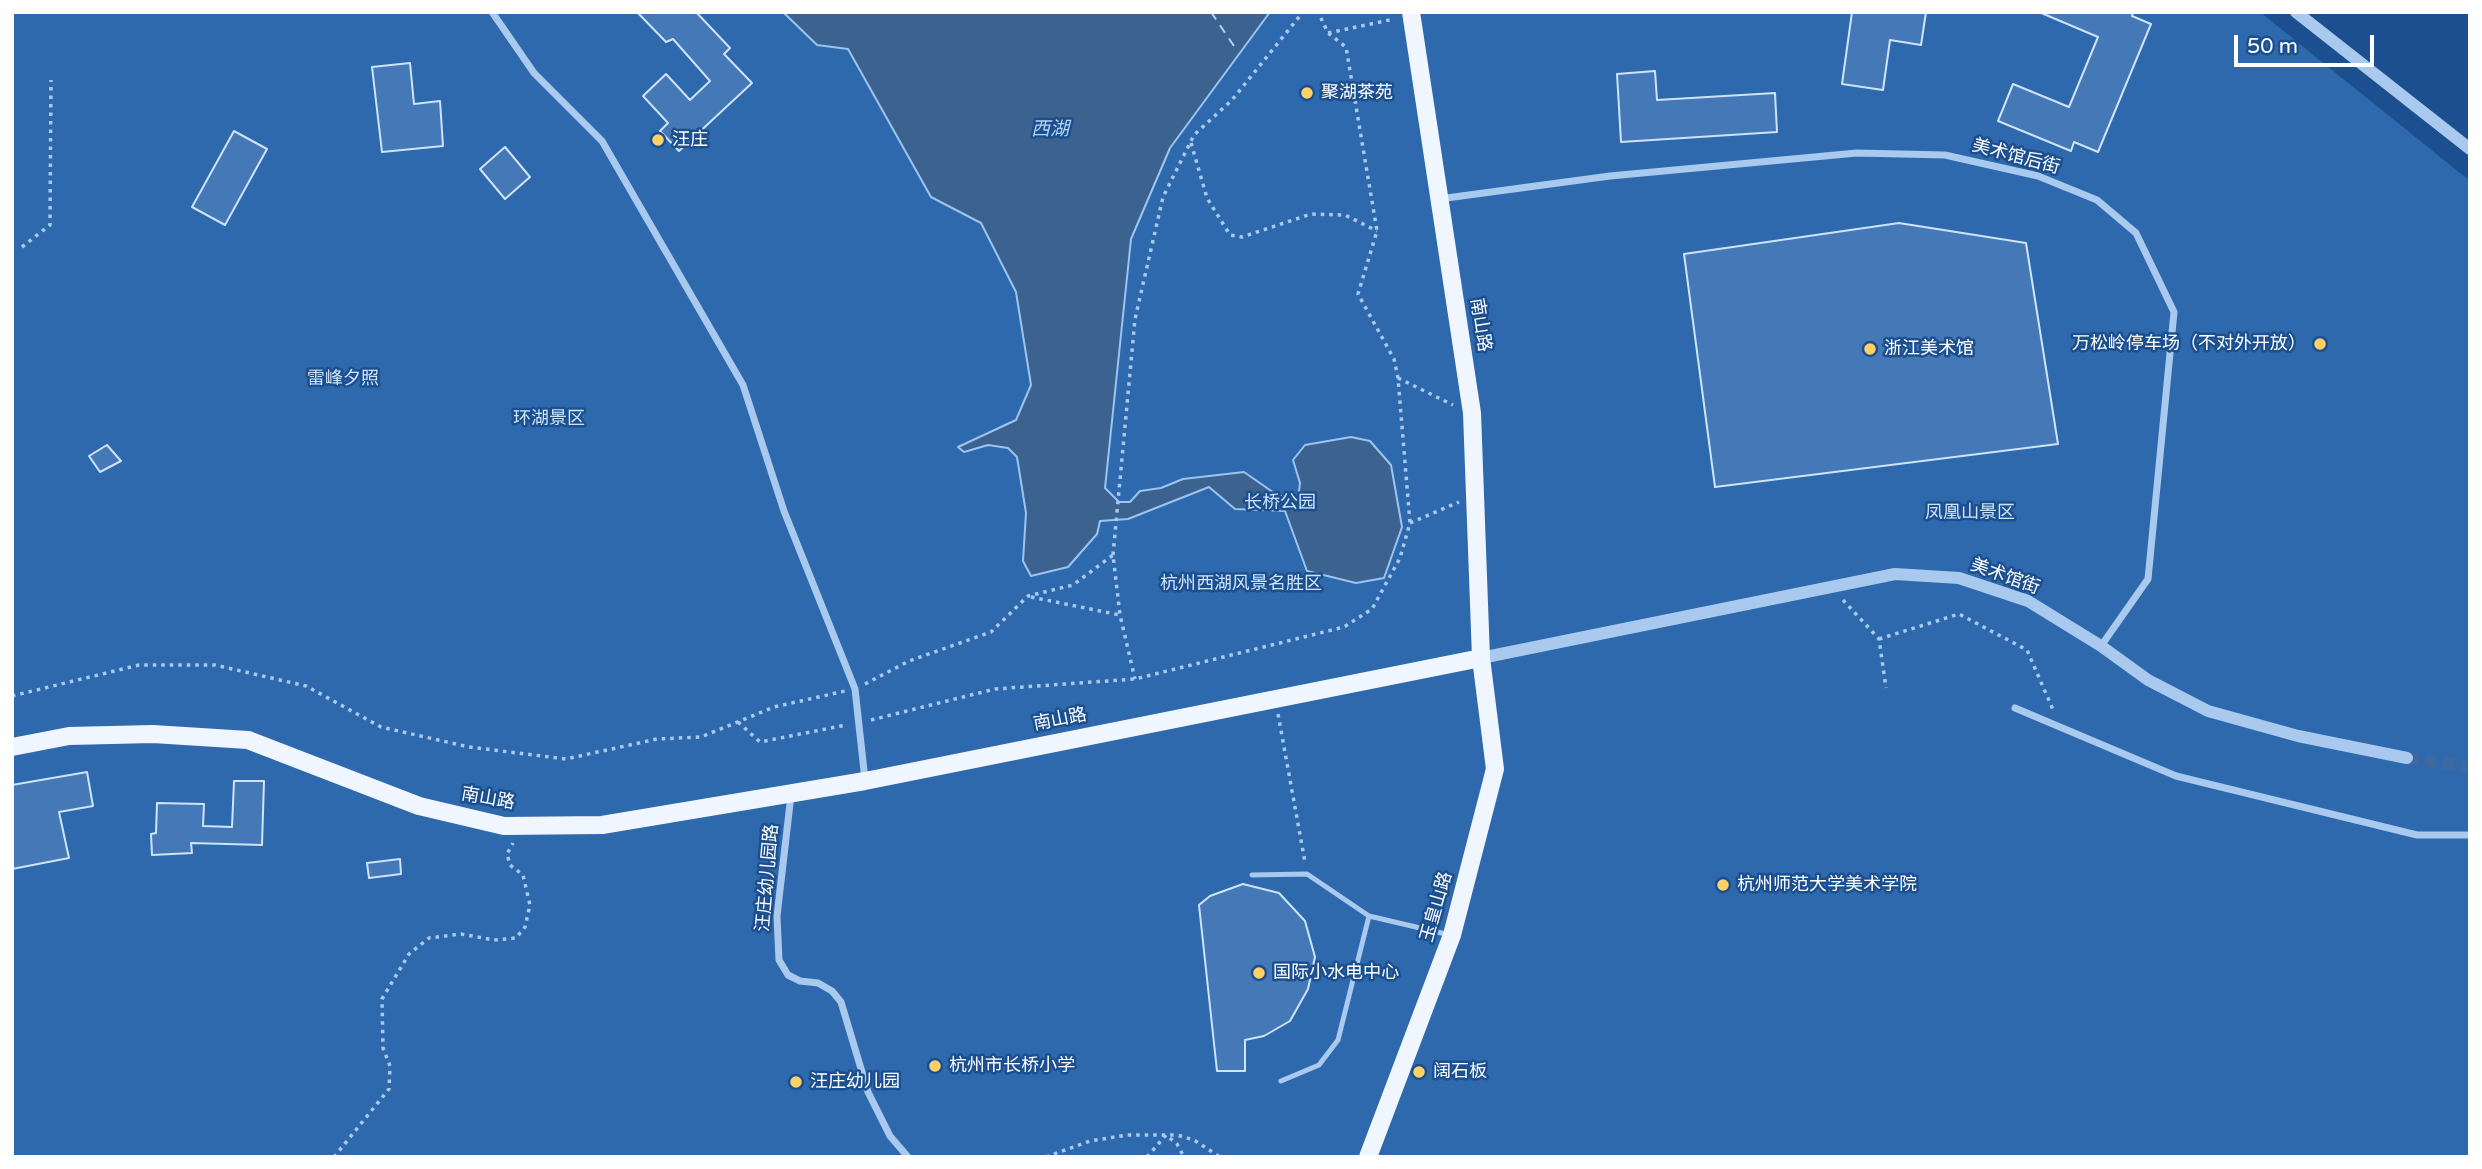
<!DOCTYPE html>
<meta charset="utf-8">
<style>
body{margin:0}
#map{position:relative;width:2482px;height:1169px;overflow:hidden;background:#1b4f8f;font-family:"Varela Round",sans-serif}
canvas{display:block}
.frame{position:absolute;inset:0;border:14px solid #fff;pointer-events:none}
.scale{position:absolute;left:2234px;top:35px;width:140px;height:32px;box-sizing:border-box;border:4px solid #fff;border-top:0;padding-left:9px;font-size:21px;line-height:24px;white-space:nowrap;color:#fff;-webkit-text-stroke:5px #1b4f8f;paint-order:stroke}
</style>
<div id="map">
<canvas width="2482" height="1169"></canvas>
<div class="frame"></div>
<div class="scale">50 m</div>
</div>
<script>
const ctx = document.querySelector('canvas').getContext('2d');
ctx.lineJoin = 'round';
function fill(path, color) { ctx.fillStyle = color; ctx.fill(path, 'evenodd'); }
const poly = rows => new Path2D(rows.map(r => 'M' + r).join(''));
function trace(path, color, width, dash) { ctx.strokeStyle = color; ctx.lineWidth = width; ctx.lineCap = dash ? 'butt' : 'round'; ctx.setLineDash(dash || []); ctx.stroke(path); }
function write(font, color, halo, rows, align = 'center') {
  ctx.font = font + ' "Varela Round","Noto Sans SC",sans-serif'; ctx.lineWidth = 5; ctx.setLineDash([]); ctx.textBaseline = 'middle'; ctx.strokeStyle = halo; ctx.fillStyle = color; for (const [text, x, y, turn = 0] of rows) {
    ctx.save(); ctx.translate(x, y); ctx.rotate((+turn || 0) * Math.PI / 180); ctx.textAlign = isNaN(turn) ? turn : align; if (halo) ctx.strokeText(text, 0, 0); ctx.fillText(text, 0, 0); ctx.restore();
  }
}
fill(poly([
 [12,12,2260,12,2470,181,2470,1157,12,1157]
]), '#2e69ad');
const water = poly([
 [783,12,1270,12,1170,148,1131,239,1105,488,1119,502,1130,502,1140,491,1161,488,1183,479,1244,472,1277,495,1298,499,1300,483,1293,460,1305,445,1351,437,1370,441,1391,465,1402,527,1384,578,1356,583,1307,571,1285,511,1235,509,1209,487,1128,519,1100,521,1097,534,1068,567,1031,576,1023,561,1026,513,1017,457,1008,448,988,445,964,452,958,447,1016,420,1031,385,1016,292,981,223,931,197,848,49,817,45,783,12]
]);
fill(water, '#3c6290');
trace(water, '#9cc4f0', 2);
trace(poly([
 [1211,12,1236,49]
]), '#b5d3f5', 2, [9, 7]);
const building = poly([
 [637,12,696,12,730,48,724,54,752,83,679,151,660,131,668,123,643,96,666,74,690,100,710,81,673,39,666,42,637,12],
 [1852,12,1926,12,1921,45,1890,40,1883,90,1842,84,1852,12],
 [2039,12,2133,12,2132,16,2151,24,2098,152,2074,142,2071,151,1998,121,2013,84,2069,107,2098,37,2039,12],
 [410,63,414,104,440,101,443,146,382,152,372,67,410,63],
 [1655,71,1657,100,1775,93,1777,132,1621,142,1617,74,1655,71],
 [234,131,267,149,225,225,192,207,234,131],
 [505,147,530,177,505,199,480,169,505,147],
 [1899,223,2026,243,2058,444,1715,487,1684,254,1899,223],
 [107,445,121,461,100,472,89,456,107,445],
 [87,772,93,806,59,812,69,858,12,869,12,785,87,772],
 [234,781,264,781,262,845,191,843,192,853,152,855,151,834,156,833,157,803,204,804,203,826,232,827,234,781],
 [400,859,401,874,369,878,367,863,400,859],
 [1243,884,1279,893,1305,921,1315,957,1308,989,1290,1021,1264,1036,1245,1040,1245,1071,1217,1071,1199,905,1210,896,1243,884]
]);
fill(building, '#4478b7');
trace(building, '#cfe3fa', 2);
trace(poly([
 [2407,758,2470,767]
]), '#3d69a0', 12, [12, 6]);
trace(poly([
 [1328,33,1394,19],
 [1191,143,1207,198,1230,235,1242,237,1311,214,1345,215,1377,231],
 [22,247,50,225,51,80],
 [1398,378,1453,405],
 [1410,523,1459,502],
 [1113,555,1135,319,1163,197,1194,135,1232,100,1303,12],
 [1031,597,1120,615],
 [1843,600,1879,639,1886,688],
 [1879,639,1959,614,2027,650,2054,712],
 [865,684,909,661,991,632,1028,596,1073,585,1113,555,1120,615,1135,679],
 [12,696,139,665,215,665,306,686,381,727,469,747,566,759,657,739,701,737,774,707,845,691],
 [1278,714,1305,862],
 [871,720,995,689,1135,679,1344,627,1372,609,1400,558,1410,523,1398,378,1394,359,1358,294,1377,231,1346,47,1328,33,1318,12],
 [738,722,760,742,846,725],
 [334,1157,389,1089,390,1066,383,1048,382,999,409,954,429,938,461,934,494,940,516,938,525,927,530,905,523,875,510,865,507,854,513,843],
 [1046,1157,1090,1141,1127,1135,1177,1135,1194,1140,1220,1157],
 [1147,1157,1166,1135,1177,1144,1184,1157]
]), '#a9c9ee', 3.5, [3.5, 5]);
trace(poly([
 [1252,875,1307,874,1369,916,1450,935],
 [1281,1081,1319,1065,1338,1040,1369,916]
]), '#a9c9ee', 5);
trace(poly([
 [492,12,534,73,602,141,743,385,784,511,855,689,865,780],
 [1439,199,1610,176,1857,153,1945,155,2038,176,2097,200,2136,233,2174,312,2148,579,2101,646],
 [2015,708,2176,776,2417,835,2470,835],
 [791,795,777,916,779,960,788,975,800,981,818,983,832,991,841,1002,868,1092,890,1136,908,1157]
]), '#a9c9ee', 7);
trace(poly([
 [2296,12,2470,149],
 [1481,658,1895,574,1959,578,2028,601,2101,646,2148,680,2208,711,2298,736,2407,758]
]), '#a9c9ee', 12);
trace(poly([
 [12,747,69,736,153,734,248,740,419,806,504,826,602,825,865,781,1481,658],
 [1368,1157,1452,935,1495,769,1481,658,1472,413,1411,12]
]), '#f0f6ff', 18);
for (const [x, y, r, color] of [
 [1307,93,7,"#ffd166"],
 [658,140,7,"#ffd166"],
 [2320,344,7,"#ffd166"],
 [1870,349,7,"#ffd166"],
 [1723,885,7,"#ffd166"],
 [1259,973,7,"#ffd166"],
 [935,1066,7,"#ffd166"],
 [1419,1072,7,"#ffd166"],
 [796,1082,7,"#ffd166"]
]) { const dot = new Path2D(); dot.arc(x, y, r, 0, 2 * Math.PI); ctx.fillStyle = color; ctx.fill(dot); trace(dot, '#1b4f8f', 2.5); }
write('18px', '#fff', '#1b4f8f', [
 ["聚湖茶苑",1321,93],
 ["汪庄",672,140],
 ["万松岭停车场（不对外开放）",2306,344,"right"],
 ["浙江美术馆",1884,349],
 ["杭州师范大学美术学院",1737,885],
 ["国际小水电中心",1273,973],
 ["杭州市长桥小学",949,1066],
 ["阔石板",1433,1072],
 ["汪庄幼儿园",810,1082]
], 'left');
write('18px', '#fff', '#1b4f8f', [
 ["美术馆后街",2016,157,15],
 ["南山路",1480,325,81],
 ["美术馆街",2005,577,20],
 ["南山路",1060,720,-11],
 ["南山路",488,799,10],
 ["汪庄幼儿园路",768,878,-85],
 ["玉皇山路",1437,907,-74]
]);
write('18px', '#cfe3fa', '#1b4f8f', [
 ["雷峰夕照",343,379],
 ["环湖景区",549,419],
 ["长桥公园",1280,503],
 ["凤凰山景区",1970,513],
 ["杭州西湖风景名胜区",1241,584]
]);
write('italic 19px', '#b5d3f5', '#1b4f8f', [
 ["西湖",1050,130]
]);
</script>
